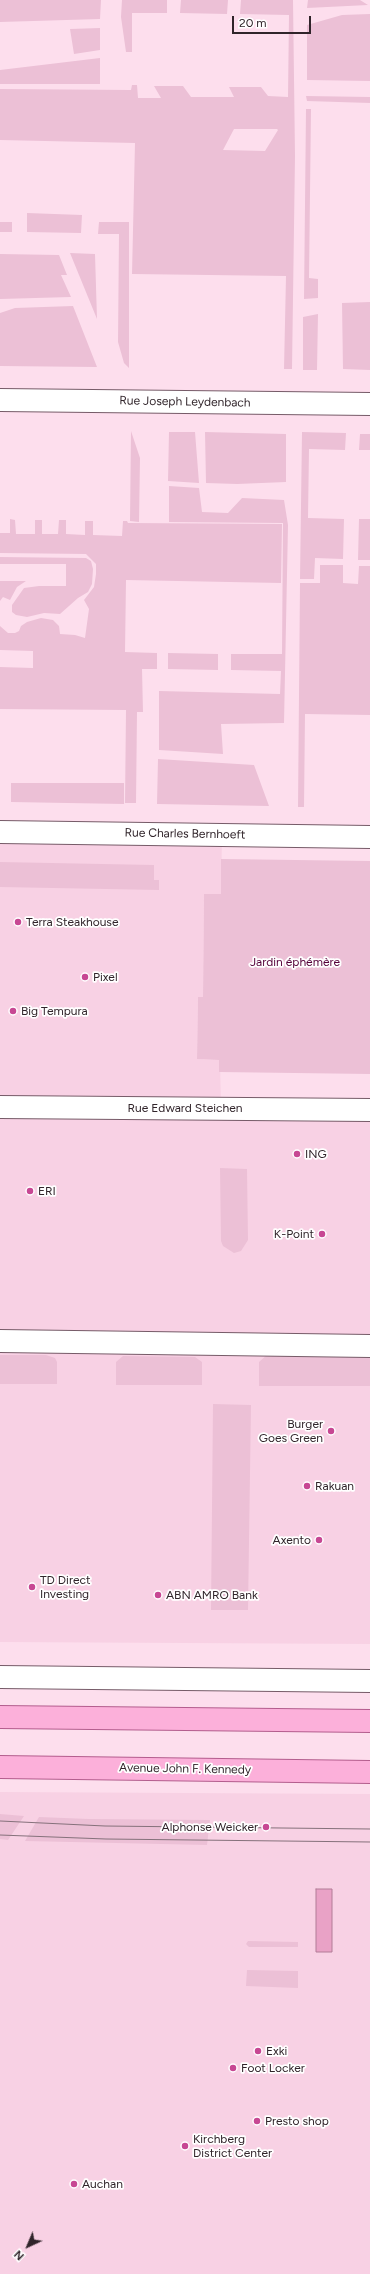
<!DOCTYPE html>
<meta charset="utf-8">
<style>
body{margin:0}
#map{position:relative;width:370px;height:2274px;overflow:hidden;background:#fddeed;font-family:Figtree,sans-serif}
canvas{display:block}
.north{position:absolute;left:8px;top:2226px;width:40px;height:40px;-webkit-text-stroke:3px #fff;paint-order:stroke;rotate:224deg;font-size:11px;font-weight:700;line-height:16px;text-align:center;color:#30242a}
.north::after{content:'';display:block;margin:auto;width:14px;height:18px;background:#30242a;clip-path:polygon(50% 0,100% 100%,50% 72%,0 100%)}
.scale{position:absolute;left:232px;top:16px;width:79px;height:18px;box-sizing:border-box;border:2px solid #30242a;border-top:0;padding-left:5px;font-size:12px;line-height:14px;white-space:nowrap;color:#30242a;-webkit-text-stroke:3px #fff;paint-order:stroke}
</style>
<div id="map">
<canvas width="370" height="2274"></canvas>
<div class="north">N</div>
<div class="scale">20 m</div>
</div>
<script>
const ctx = document.querySelector('canvas').getContext('2d');
ctx.lineJoin = 'round';
function fill(path, color) { ctx.fillStyle = color; ctx.fill(path, 'evenodd'); }
const poly = rows => new Path2D(rows.map(r => 'M' + r).join(''));
function trace(path, color, width, dash) { ctx.strokeStyle = color; ctx.lineWidth = width; ctx.lineCap = dash ? 'butt' : 'round'; ctx.setLineDash(dash || []); ctx.stroke(path); }
function write(font, color, halo, rows, align = 'center') {
  ctx.font = font + ' Figtree,sans-serif'; ctx.lineWidth = 3.5; ctx.setLineDash([]); ctx.textBaseline = 'middle'; ctx.strokeStyle = halo; ctx.fillStyle = color; for (const [text, x, y, turn = 0] of rows) {
    ctx.save(); ctx.translate(x, y); ctx.rotate((+turn || 0) * Math.PI / 180); ctx.textAlign = isNaN(turn) ? turn : align; if (halo) ctx.strokeText(text, 0, 0); ctx.fillText(text, 0, 0); ctx.restore();
  }
}
fill(poly([
 [0,832,222,835,221,894,204,894,203,997,198,998,197,1059,220,1060,221,1109,370,1110,370,1644,0,1642],
 [0,1792,370,1794,370,2274,0,2274]
]), '#f8d1e4');
fill(poly([
 [0,0,101,0,100,19,0,22],
 [122,0,167,0,167,13,132,13,132,52,126,52,121,17],
 [181,0,228,0,227,14,180,13],
 [241,0,293,0,295,156,292,369,284,369,286,276,132,274,135,143,0,140,0,89,131,90,132,85,137,85,138,98,161,98,154,86,183,86,191,97,234,97,229,87,261,87,268,96,288,97,289,15,240,14],
 [234,129,277,129,278,130,265,151,223,150],
 [308,0,360,0,368,5,307,8],
 [370,14,370,81,307,80,307,25,342,15],
 [100,28,100,50,74,54,70,29],
 [100,58,100,84,0,84,0,70],
 [306,96,370,97,370,103,307,101],
 [306,109,311,109,309,278,318,279,318,298,304,299],
 [27,213,82,215,81,233,27,232],
 [0,222,12,222,12,232,0,232],
 [99,222,129,222,129,368,124,363,118,342,119,234,98,234],
 [70,253,95,254,97,319],
 [0,254,59,255,67,275,61,275,71,297,0,299],
 [370,302,370,370,343,369,342,303],
 [73,306,97,367,0,366,0,313,15,308],
 [318,314,317,370,303,370,303,317],
 [131,431,140,458,139,522,130,521],
 [169,432,195,432,199,483,168,481],
 [205,432,286,434,286,482,237,484,206,483],
 [302,432,346,433,345,450,309,449,308,518,344,519,343,559,315,558,314,579,300,579],
 [360,434,370,434,370,450,359,450],
 [169,486,199,488,202,512,228,513,242,498,284,500,288,525,284,723,221,724,223,754,159,750,159,691,280,694,281,671,231,670,231,654,282,654,283,523,169,522],
 [10,519,15,520,16,534,35,534,35,520,42,520,42,534,58,534,59,520,66,520,66,534,85,535,85,521,93,521,93,535,122,536,123,521,127,521,128,523,282,524,281,583,126,580,125,652,157,653,157,669,142,669,143,712,137,712,136,803,125,803,126,710,0,709,0,667,33,668,33,651,0,650,0,626,8,633,15,633,19,631,21,626,27,622,41,618,53,620,59,626,60,634,75,635,85,638,89,609,84,600,94,587,96,574,96,564,86,554,0,553,0,533,10,533],
 [359,519,370,519,370,560,358,560],
 [0,557,86,558,91,561,93,569,92,584,88,592,78,598,60,614,44,613,27,617,16,615,12,612,12,605,24,588,39,586,66,586,66,564,0,564],
 [320,565,343,565,343,583,358,584,359,566,370,566,370,715,305,714,304,807,298,807,300,583,320,583],
 [0,581,26,581,17,587,10,600,3,597,0,601],
 [168,653,218,654,218,670,168,669],
 [158,759,254,765,269,806,157,804],
 [11,783,124,783,124,804,11,802],
 [221,859,370,861,370,1074,219,1072,219,1060,197,1059,198,997,203,997,204,894,221,894],
 [0,862,154,865,154,880,159,880,159,890,0,887],
 [220,1168,247,1169,248,1240,241,1251,234,1253,223,1246,221,1241],
 [0,1355,46,1355,55,1358,57,1362,57,1384,0,1384],
 [267,1355,370,1356,370,1386,259,1386,259,1362],
 [123,1356,195,1357,202,1362,202,1385,116,1385,116,1362],
 [213,1404,251,1405,248,1610,211,1610],
 [0,1814,24,1816,8,1840,0,1839],
 [39,1817,89,1819,210,1820,207,1845,25,1841],
 [248,1941,298,1942,298,1947,249,1947,246,1944],
 [247,1970,298,1971,298,1988,246,1986]
]), '#ecc0d6');
const water = poly([
 [316,1889,332,1889,332,1952,316,1952,316,1889]
]);
fill(water, '#e9a2c6');
trace(water, '#b27c97', 1);
const minor = poly([
 [0,400,370,404],
 [0,832,370,837],
 [0,1107,370,1110],
 [0,1341,370,1346],
 [0,1677,370,1681]
]);
const major = poly([
 [0,1717,370,1721],
 [0,1767,370,1772]
]);
trace(minor, '#765b68', 24);
trace(major, '#b35d8d', 24);
trace(minor, '#fff', 22);
trace(major, '#fcb0da', 22);
trace(poly([
 [0,1821,105,1826,370,1829],
 [0,1835,106,1839,370,1842]
]), '#85717b', 1);
for (const [x, y, r, color] of [
 [18,922,4,"#c74793"],
 [85,977,4,"#c74793"],
 [13,1011,4,"#c74793"],
 [297,1154,4,"#c74793"],
 [30,1191,4,"#c74793"],
 [322,1234,4,"#c74793"],
 [331,1431,4,"#c74793"],
 [307,1486,4,"#c74793"],
 [319,1540,4,"#c74793"],
 [32,1587,4,"#c74793"],
 [158,1595,4,"#c74793"],
 [266,1827,4,"#c74793"],
 [258,2051,4,"#c74793"],
 [233,2068,4,"#c74793"],
 [257,2121,4,"#c74793"],
 [185,2146,4,"#c74793"],
 [74,2184,4,"#c74793"]
]) { const dot = new Path2D(); dot.arc(x, y, r, 0, 2 * Math.PI); ctx.fillStyle = color; ctx.fill(dot); trace(dot, '#fff', 1.5); }
write('12px', '#30242a', '#fff', [
 ["Rue Joseph Leydenbach",185,402,1],
 ["Rue Charles Bernhoeft",185,834,1],
 ["Rue Edward Steichen",185,1108],
 ["Avenue John F. Kennedy",185,1769,1]
]);
write('12px', '#30242a', '#fff', [
 ["Terra Steakhouse",26,922],
 ["Pixel",93,977],
 ["Big Tempura",21,1011],
 ["ING",305,1154],
 ["ERI",38,1191],
 ["K-Point",314,1234,"right"],
 ["Burger",323,1424,"right"],
 ["Goes Green",323,1438,"right"],
 ["Rakuan",315,1486],
 ["Axento",311,1540,"right"],
 ["TD Direct",40,1580],
 ["Investing",40,1594],
 ["ABN AMRO Bank",166,1595],
 ["Alphonse Weicker",258,1827,"right"],
 ["Exki",266,2051],
 ["Foot Locker",241,2068],
 ["Presto shop",265,2121],
 ["Kirchberg",193,2139],
 ["District Center",193,2153],
 ["Auchan",82,2184]
], 'left');
write('12px', '#550039', '#fff', [
 ["Jardin éphémère",295,962]
]);
</script>
